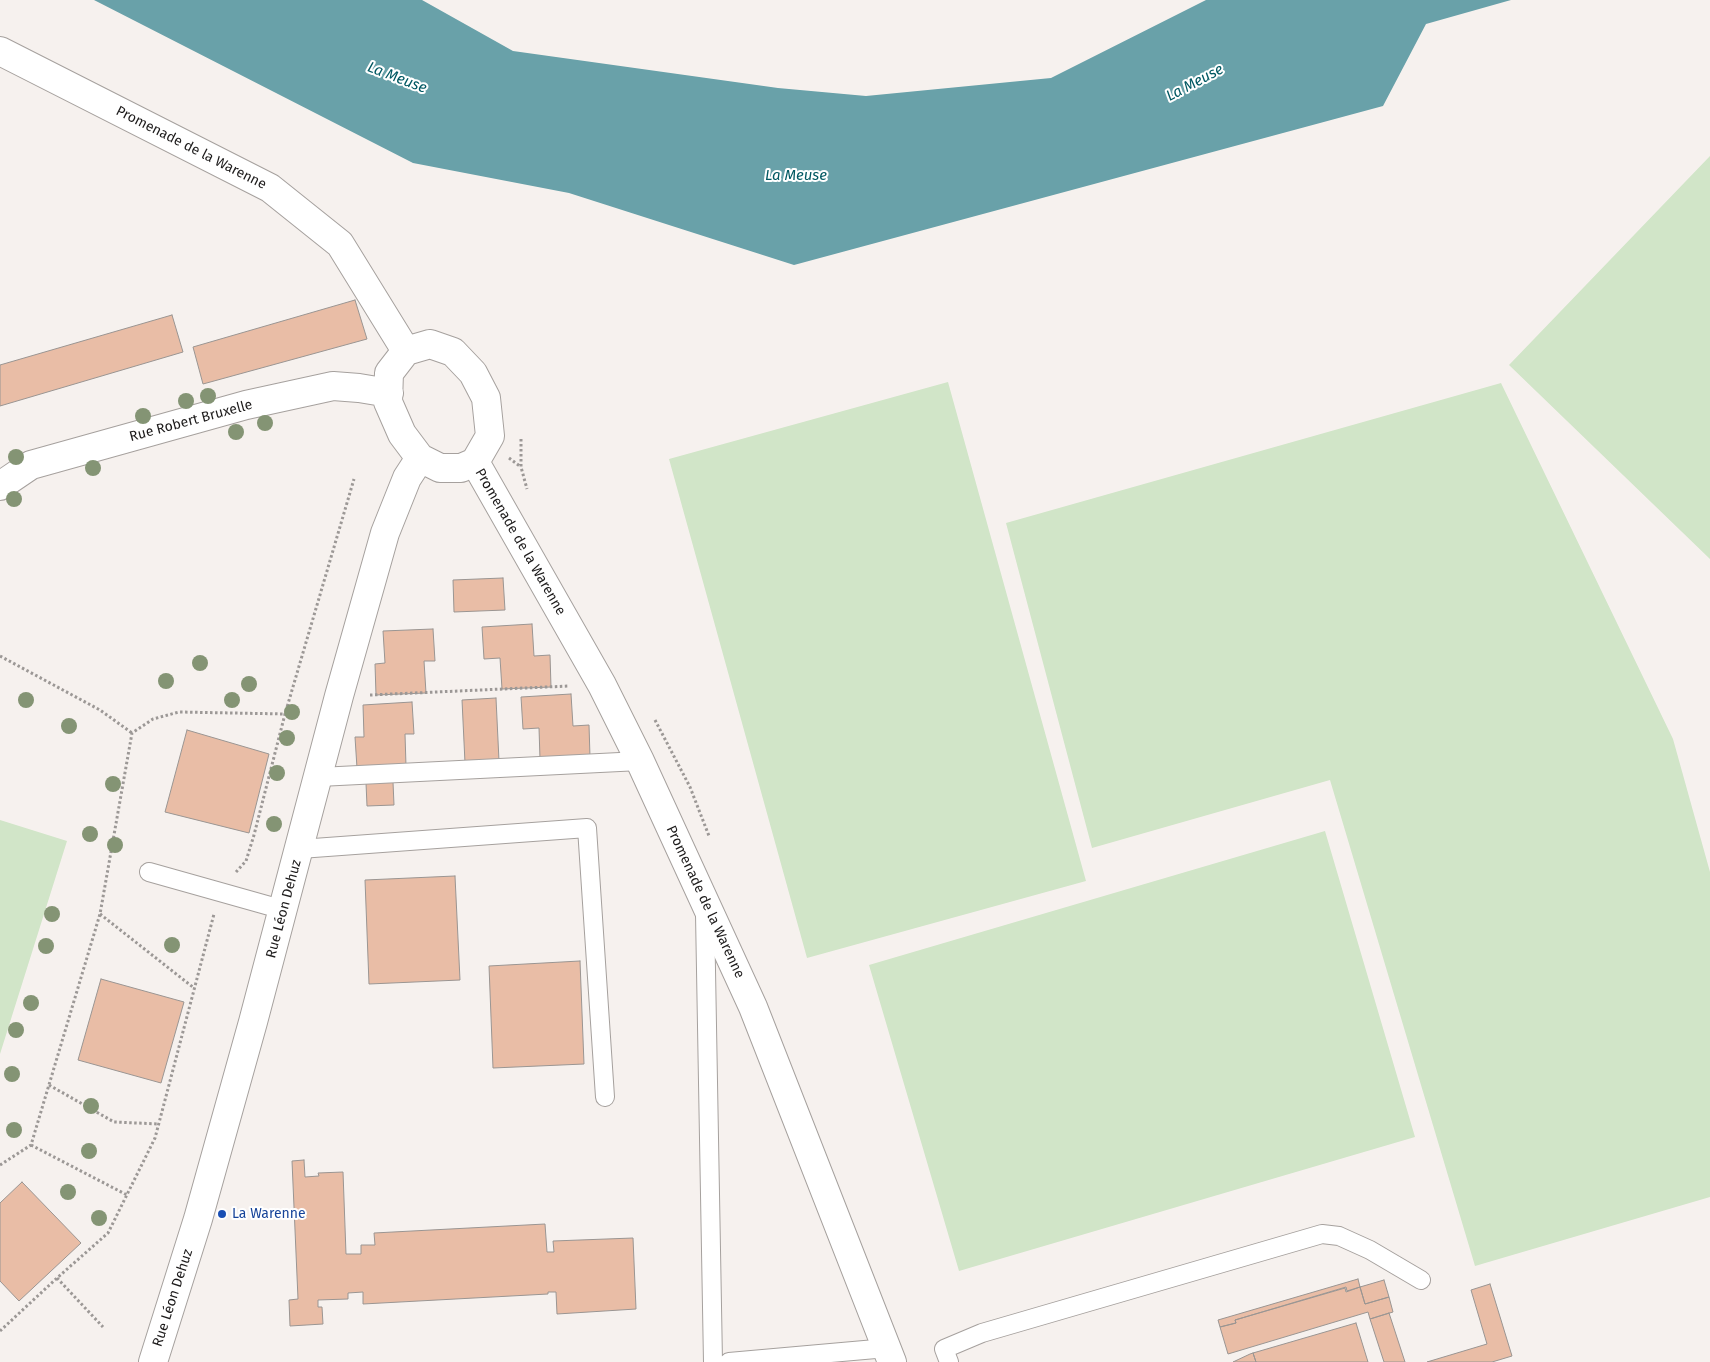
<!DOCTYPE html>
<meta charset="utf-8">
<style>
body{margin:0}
canvas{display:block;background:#f6f1ee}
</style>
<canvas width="1710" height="1362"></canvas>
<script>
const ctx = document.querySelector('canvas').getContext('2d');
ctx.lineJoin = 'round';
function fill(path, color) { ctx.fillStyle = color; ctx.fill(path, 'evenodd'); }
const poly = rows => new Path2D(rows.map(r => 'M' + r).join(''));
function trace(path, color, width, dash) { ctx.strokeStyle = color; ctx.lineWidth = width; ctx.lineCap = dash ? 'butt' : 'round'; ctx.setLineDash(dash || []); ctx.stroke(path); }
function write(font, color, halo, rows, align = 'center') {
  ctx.font = font + ' "Fira Sans",sans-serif'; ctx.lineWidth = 4; ctx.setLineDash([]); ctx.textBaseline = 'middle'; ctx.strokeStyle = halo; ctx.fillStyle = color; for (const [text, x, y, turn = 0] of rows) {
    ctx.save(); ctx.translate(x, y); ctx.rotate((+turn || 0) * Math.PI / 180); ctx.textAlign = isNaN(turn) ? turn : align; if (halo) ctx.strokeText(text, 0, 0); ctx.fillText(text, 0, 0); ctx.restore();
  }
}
fill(poly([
 [1710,156,1710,559,1509,365],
 [948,382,1086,881,807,958,669,459],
 [1501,383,1673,739,1710,872,1710,1197,1475,1266,1330,780,1092,848,1006,523],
 [0,820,67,841,0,1054],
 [1325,831,1415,1137,959,1271,869,965]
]), '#d1e5c8');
fill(poly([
 [94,0,422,0,513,51,778,88,866,96,1051,78,1206,0,1511,0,1426,24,1383,106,794,265,569,193,413,163]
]), '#69a1a9');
const building = poly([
 [355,300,367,339,203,384,193,347,355,300],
 [172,315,183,352,0,406,0,365,172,315],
 [503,578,505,610,454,612,453,580,503,578],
 [532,624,534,656,550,655,551,687,502,689,500,658,484,659,482,627,532,624],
 [433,629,435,661,424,661,426,693,376,695,375,664,385,663,383,631,433,629],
 [571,694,573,726,589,725,590,757,540,759,539,728,523,729,521,697,571,694],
 [496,698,499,761,465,763,462,700,496,698],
 [412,702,414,734,405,734,406,766,357,768,355,737,364,737,363,705,412,702],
 [187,730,269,754,249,833,165,812,187,730],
 [393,782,394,805,367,806,366,783,393,782],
 [455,876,460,980,369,984,365,880,455,876],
 [580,961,584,1064,493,1068,489,966,580,961],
 [101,979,184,1002,161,1083,78,1060,101,979],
 [304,1160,305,1177,319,1176,318,1173,343,1172,346,1254,361,1254,361,1245,375,1245,374,1233,545,1224,547,1252,554,1252,553,1241,633,1238,636,1309,557,1314,556,1292,548,1292,548,1294,363,1304,363,1292,348,1293,348,1299,318,1300,318,1307,322,1307,323,1324,290,1326,289,1300,298,1299,292,1161,304,1160],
 [22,1182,81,1243,19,1301,0,1281,0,1203,22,1182],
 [1358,1279,1360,1287,1347,1291,1346,1287,1235,1320,1236,1323,1220,1327,1218,1320,1358,1279],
 [1384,1280,1389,1297,1365,1304,1360,1287,1384,1280],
 [1490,1284,1512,1356,1492,1362,1427,1362,1487,1344,1471,1290,1490,1284],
 [1360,1287,1365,1304,1389,1297,1393,1312,1370,1319,1368,1312,1228,1354,1220,1327,1236,1323,1235,1320,1345,1288,1346,1292,1360,1287],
 [1389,1313,1405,1362,1384,1362,1370,1319,1389,1313],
 [1356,1323,1368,1362,1256,1362,1253,1353,1356,1323],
 [1253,1353,1256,1362,1233,1362,1250,1354,1253,1353]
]);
fill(building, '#e9bda6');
trace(building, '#9a9592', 1);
const service = poly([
 [319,777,640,761],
 [300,849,587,828,605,1097],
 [149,872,284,910],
 [705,914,713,1362],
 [729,1362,887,1348],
 [949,1362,944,1349,982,1333,1322,1234,1339,1236,1370,1250,1421,1280]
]);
const minor = poly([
 [0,51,270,188,340,244,406,351],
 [430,344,453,352,473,373,486,398,490,436,475,462,461,468,440,468,420,458,402,434,388,402,389,373,406,351,430,344],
 [475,462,602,685,640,761,753,1007,892,1362],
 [0,486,31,465,246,405,333,386,359,388,389,393],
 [153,1362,198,1219,253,1022,339,696,385,533,407,478,420,458]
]);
trace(service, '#a6a19e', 20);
trace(minor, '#a6a19e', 30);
trace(poly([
 [521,439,521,467,527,489],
 [509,458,521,467],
 [0,656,100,710,132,733],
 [370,695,569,686],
 [655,720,690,787,709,836],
 [236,872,246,861,254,835,285,714,354,479],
 [100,914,194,988],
 [49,1085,114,1122,159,1124],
 [31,1145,127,1195],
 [0,1165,31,1145,100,914,132,733,153,719,179,712,285,714],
 [57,1278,103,1327],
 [0,1331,57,1278,108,1233,155,1138,214,914]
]), '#9c9896', 3, [2.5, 2.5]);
trace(service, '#fff', 18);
trace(minor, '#fff', 28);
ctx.fillStyle = '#849474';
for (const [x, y] of [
 [208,396],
 [186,401],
 [143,416],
 [265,423],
 [236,432],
 [16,457],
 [93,468],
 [14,499],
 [200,663],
 [166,681],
 [249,684],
 [26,700],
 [232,700],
 [292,712],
 [69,726],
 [287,738],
 [277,773],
 [113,784],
 [274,824],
 [90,834],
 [115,845],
 [52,914],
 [172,945],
 [46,946],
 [31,1003],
 [16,1030],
 [12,1074],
 [91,1106],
 [14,1130],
 [89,1151],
 [68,1192],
 [99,1218]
]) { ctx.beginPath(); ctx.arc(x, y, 8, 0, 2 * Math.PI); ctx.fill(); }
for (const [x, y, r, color] of [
 [222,1214,5,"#1a4fb4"]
]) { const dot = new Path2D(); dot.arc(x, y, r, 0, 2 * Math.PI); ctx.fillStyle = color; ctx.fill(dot); trace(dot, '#fff', 2); }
write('14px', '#1c1a1a', '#fff', [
 ["Promenade de la Warenne",191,148,27],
 ["Rue Robert Bruxelle",191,421,-15],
 ["Promenade de la Warenne",520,542,60],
 ["Promenade de la Warenne",705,902,65],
 ["Rue Léon Dehuz",284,909,-75],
 ["Rue Léon Dehuz",173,1298,-72]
]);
write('14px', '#164399', '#fff', [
 ["La Warenne",232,1214]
], 'left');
write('italic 15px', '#015862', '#fff', [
 ["La Meuse",397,78,21],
 ["La Meuse",1195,83,-28],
 ["La Meuse",796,176]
]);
</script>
